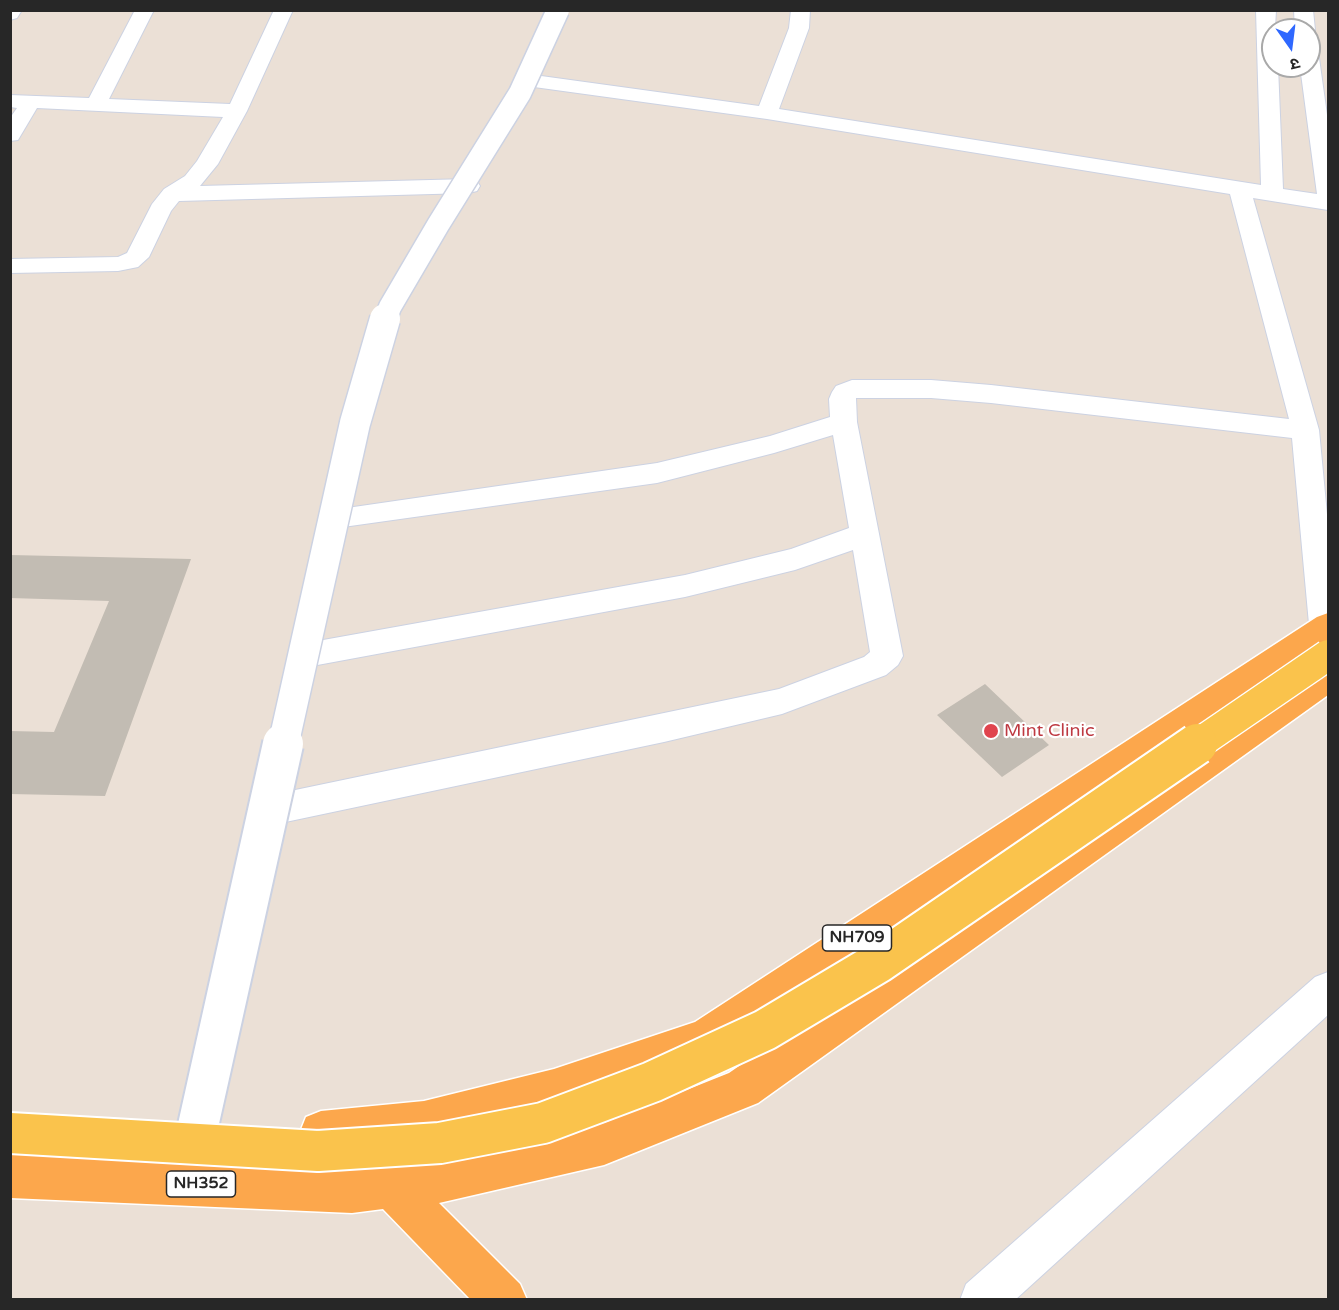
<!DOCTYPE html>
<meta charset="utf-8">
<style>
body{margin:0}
#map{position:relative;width:1339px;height:1310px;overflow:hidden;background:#ebe0d6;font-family:"Varela Round","Noto Sans Devanagari",sans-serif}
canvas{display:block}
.frame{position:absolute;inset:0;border:12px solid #272727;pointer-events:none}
.north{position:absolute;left:1261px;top:18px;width:60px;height:60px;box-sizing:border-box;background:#fff;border:2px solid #a9a9a9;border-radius:50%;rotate:166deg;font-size:16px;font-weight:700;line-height:24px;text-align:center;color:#272727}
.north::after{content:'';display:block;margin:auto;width:21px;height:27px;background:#2f68ff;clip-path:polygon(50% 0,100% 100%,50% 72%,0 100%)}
</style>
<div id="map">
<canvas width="1339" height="1310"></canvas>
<div class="frame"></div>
<div class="north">उ</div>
</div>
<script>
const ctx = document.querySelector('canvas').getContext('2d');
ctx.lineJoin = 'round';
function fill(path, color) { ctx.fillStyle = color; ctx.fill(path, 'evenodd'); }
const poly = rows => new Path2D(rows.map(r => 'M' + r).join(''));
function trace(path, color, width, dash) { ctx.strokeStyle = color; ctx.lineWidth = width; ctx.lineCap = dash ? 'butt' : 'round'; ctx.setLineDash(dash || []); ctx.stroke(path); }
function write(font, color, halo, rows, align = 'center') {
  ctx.font = font + ' "Varela Round",sans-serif'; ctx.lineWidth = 4.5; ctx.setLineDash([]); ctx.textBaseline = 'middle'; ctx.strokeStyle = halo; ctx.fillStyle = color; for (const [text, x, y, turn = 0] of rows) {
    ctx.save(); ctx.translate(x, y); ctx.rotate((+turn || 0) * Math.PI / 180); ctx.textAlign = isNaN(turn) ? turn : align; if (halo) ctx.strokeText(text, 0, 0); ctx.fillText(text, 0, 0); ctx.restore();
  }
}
fill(poly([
 [10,555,191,559,105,796,10,794,10,731,54,732,109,601,10,598],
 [985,684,1049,745,1002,777,937,715]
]), '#c2bcb3');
const minor = poly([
 [10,10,22,10,17,18,10,20,10,10],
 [135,10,154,10,109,99,230,104,274,10,293,10,247,111,218,164,200,186,469,179,477,181,480,186,477,191,469,193,179,201,171,211,149,257,138,267,118,271,10,273,10,259,118,257,127,253,152,204,164,189,185,176,197,161,223,117,37,108,18,140,10,141,10,118,17,108,10,107,10,95,89,98,135,10],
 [791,10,810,10,809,28,779,109,1261,185,1256,10,1276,10,1273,66,1278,66,1283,189,1317,194,1300,66,1309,66,1309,52,1316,54,1319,58,1328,122,1328,210,1253,198,1319,430,1328,525,1328,669,1317,666,1312,657,1292,438,991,403,931,398,856,398,857,422,903,656,898,665,886,675,782,714,664,742,276,824,264,820,259,809,264,798,276,794,779,689,864,657,870,652,853,550,795,570,685,597,312,666,301,663,296,654,301,645,312,642,685,575,791,549,849,528,833,435,774,453,657,483,343,527,333,524,329,517,333,510,657,463,770,436,830,417,829,399,832,392,836,386,852,380,931,380,991,385,1289,419,1230,194,767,119,534,87,527,85,524,81,527,77,534,75,759,106,789,28,791,10],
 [1294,10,1313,10,1315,30,1312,34,1309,35,1309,30,1295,30,1294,10],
 [1328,972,1328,1015,1015,1300,960,1300,966,1284,1315,977,1328,972]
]);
const trunk = poly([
 [1328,613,1328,642,720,1052,554,1111,424,1143,321,1153,306,1147,300,1132,306,1117,321,1111,424,1101,554,1069,695,1022,1317,617,1328,613],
 [1328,664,1328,695,758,1103,604,1165,439,1203,520,1284,527,1300,471,1300,383,1209,352,1213,10,1198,10,1154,352,1169,363,1168,366,1161,381,1154,400,1164,453,1158,604,1123,729,1073,1316,668,1328,664]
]);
trace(minor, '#ccd2e2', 2);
trace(trunk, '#fff', 3);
fill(minor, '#fff');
fill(trunk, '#fca74c');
const tertiaryBridgeFar2 = poly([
 [385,321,390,307,438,225,520,93,558,10]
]);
const tertiaryBridgeFar1 = poly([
 [283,746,355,423,385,319]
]);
const tertiaryBridge = poly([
 [194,1144,283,744]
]);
const primaryBridgeFar1 = poly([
 [1195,746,1328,655]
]);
const primaryBridge = poly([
 [10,1133,318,1151,440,1143,543,1123,652,1082,765,1030,879,962,1197,744]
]);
trace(tertiaryBridgeFar2, '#ccd2e2', 25, []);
trace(tertiaryBridgeFar1, '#ccd2e2', 33, []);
trace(tertiaryBridge, '#ccd2e2', 44, []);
trace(primaryBridgeFar1, '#fff', 33, []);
trace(primaryBridge, '#fff', 44, []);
trace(tertiaryBridgeFar2, '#fff', 22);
trace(tertiaryBridgeFar1, '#fff', 30);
trace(tertiaryBridge, '#fff', 40);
trace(primaryBridgeFar1, '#fac34c', 30);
trace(primaryBridge, '#fac34c', 40);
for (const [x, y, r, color] of [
 [991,731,8,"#e0444e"]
]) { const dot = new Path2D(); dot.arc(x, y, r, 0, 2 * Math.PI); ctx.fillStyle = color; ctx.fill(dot); trace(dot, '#fff', 2); }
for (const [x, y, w] of [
 [857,938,69],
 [201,1184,69]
]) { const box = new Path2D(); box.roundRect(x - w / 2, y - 13, w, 26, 4.5); ctx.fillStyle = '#fff'; ctx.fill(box); trace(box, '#272727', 1.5); }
write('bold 16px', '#272727', null, [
 ["NH709",857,938],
 ["NH352",201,1184]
]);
write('18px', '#be3a42', '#fff', [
 ["Mint Clinic",1004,731]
], 'left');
</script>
